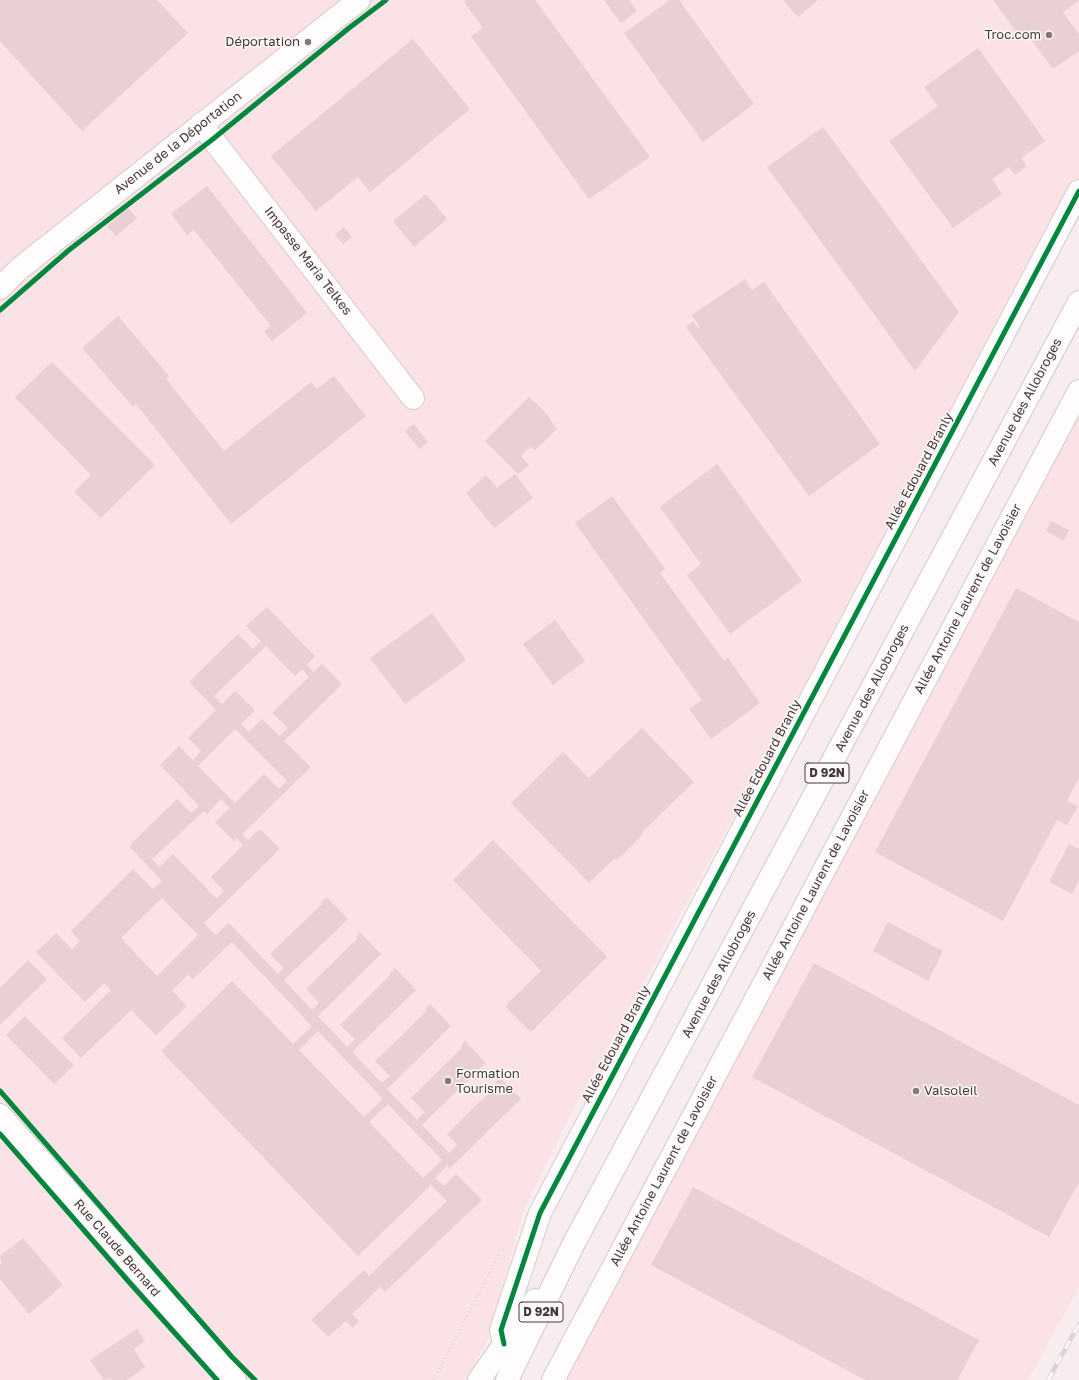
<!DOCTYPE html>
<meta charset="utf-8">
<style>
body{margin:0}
canvas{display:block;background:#f8ecee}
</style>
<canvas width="1079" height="1380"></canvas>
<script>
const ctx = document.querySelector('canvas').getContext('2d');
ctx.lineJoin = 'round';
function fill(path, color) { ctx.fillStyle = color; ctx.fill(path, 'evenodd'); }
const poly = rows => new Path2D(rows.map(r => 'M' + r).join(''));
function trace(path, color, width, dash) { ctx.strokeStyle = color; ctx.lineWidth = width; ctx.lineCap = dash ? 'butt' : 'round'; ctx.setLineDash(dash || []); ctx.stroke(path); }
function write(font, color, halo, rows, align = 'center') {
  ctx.font = font + ' "Golos Text",sans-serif'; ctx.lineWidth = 3; ctx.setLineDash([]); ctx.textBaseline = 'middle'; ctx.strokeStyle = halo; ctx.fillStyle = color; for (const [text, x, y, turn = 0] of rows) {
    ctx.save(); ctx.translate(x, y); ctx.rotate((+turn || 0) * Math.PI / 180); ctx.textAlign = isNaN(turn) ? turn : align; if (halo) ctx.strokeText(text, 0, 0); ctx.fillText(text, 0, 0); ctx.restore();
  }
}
fill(poly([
 [0,0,1079,0,1079,183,568,1120,525,1206,487,1341,466,1380,0,1380],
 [1079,409,1079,1287,1028,1380,565,1380]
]), '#fbe2e6');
fill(poly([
 [0,0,157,0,188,33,82,131,0,41],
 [466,0,535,0,650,157,589,199,471,36,483,28,464,2],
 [604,0,629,0,637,11,621,23],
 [670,0,679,0,754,104,703,142,624,33],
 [783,0,818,0,798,17],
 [993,0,1079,0,1063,12,1079,34,1079,51,1053,69,1029,37,1023,41],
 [413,39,470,109,370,192,358,177,316,211,271,156],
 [978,48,1045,141,1021,158,1027,166,1015,175,1009,167,992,179,1002,194,953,228,889,141,938,106,924,87],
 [823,127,959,312,915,371,767,167],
 [207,186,307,313,272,341,264,331,271,326,194,230,187,235,171,214],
 [426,194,447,219,414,247,393,221],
 [128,208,137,218,116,236,107,226],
 [344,227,352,237,343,244,335,235],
 [745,279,752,290,764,282,880,444,809,496,686,327,693,321,699,329,700,327,692,315],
 [118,316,169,376,166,379,224,451,311,382,317,389,334,376,366,416,231,524,136,404,133,407,82,348],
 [52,362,155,465,101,518,74,492,91,475,15,397],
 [529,397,545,412,557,429,535,450,530,447,521,456,529,465,518,474,485,441],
 [414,424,428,442,419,449,405,431],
 [717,464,802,581,730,634,687,575,701,564,660,507],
 [515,474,533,498,494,528,466,493,486,475,497,488],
 [612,496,665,569,660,573,724,661,728,658,760,703,711,739,689,709,702,700,575,523],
 [1051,521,1069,530,1064,541,1046,531],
 [1016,588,1079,622,1079,777,1067,801,1078,806,1067,825,1057,820,1003,921,875,852],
 [267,607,315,656,307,665,314,672,322,664,342,684,284,741,311,767,242,834,248,840,260,829,280,849,204,923,216,935,229,923,278,974,284,968,270,954,322,904,321,902,326,897,348,919,284,980,312,1010,319,1003,306,989,357,939,356,937,360,932,381,954,318,1016,347,1047,355,1039,340,1025,391,974,390,973,395,968,416,990,352,1052,382,1083,390,1076,375,1061,427,1011,425,1009,430,1004,451,1026,387,1089,417,1120,425,1112,411,1098,462,1048,461,1046,465,1041,486,1063,422,1125,449,1153,457,1145,447,1134,497,1085,495,1083,500,1078,521,1099,450,1168,447,1165,435,1178,444,1186,456,1174,482,1200,385,1292,380,1287,352,1314,359,1321,353,1328,346,1321,328,1337,311,1320,364,1270,369,1276,447,1201,429,1183,430,1186,358,1256,161,1051,232,981,293,1044,312,1026,232,942,193,979,188,975,172,990,187,1006,156,1035,131,1010,81,1058,62,1038,111,990,104,983,85,1002,36,952,56,933,72,949,80,941,71,931,133,869,153,889,162,881,129,846,177,799,191,813,199,806,160,765,179,746,193,760,201,751,188,738,216,710,189,682,238,634,253,649,261,641,246,626],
 [266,646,295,676,302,669,309,677,272,713,288,728,279,736,262,719,249,732,241,724,255,710,235,691,222,704,214,696],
 [235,729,287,781,279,789,264,774,235,803,198,766],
 [221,799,230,808,215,822,234,841,237,838,243,845,211,877,224,891,217,899,173,854,160,867,152,859,204,811,207,814],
 [162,898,198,935,157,976,121,938],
 [318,1031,383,1099,364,1117,299,1050],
 [388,1104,442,1160,423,1178,369,1122],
 [432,613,466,660,405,704,370,658],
 [555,620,585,661,553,685,523,644],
 [642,728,694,782,641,833,643,834,617,860,615,858,589,883,511,803,563,752,589,778],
 [493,840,607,957,531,1032,505,1006,541,971,453,880],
 [1069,844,1079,849,1079,880,1072,894,1049,882],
 [888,922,943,951,928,981,873,951],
 [28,960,47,979,0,1025,0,988],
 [814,963,1079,1105,1079,1182,1049,1237,752,1077],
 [25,1016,74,1065,54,1084,6,1035],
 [693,1187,979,1340,957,1380,865,1380,651,1265],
 [23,1238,63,1285,29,1314,0,1279,0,1265,2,1263,0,1256],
 [137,1329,145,1341,134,1349,145,1367,127,1380,112,1380,111,1378,104,1380,90,1360]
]), '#e9d0d5');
const minor = poly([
 [201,124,413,398],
 [0,288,19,269,359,0],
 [0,1115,235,1380],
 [504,1344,501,1330,540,1213,1079,191],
 [553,1380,1079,391]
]);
const primary = poly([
 [479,1380,535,1300],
 [507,1380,574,1243,1079,302]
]);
trace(minor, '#d4c9cb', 24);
trace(primary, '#d4c9cb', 24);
trace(poly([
 [434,1380,500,1252]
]), '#dad7d7', 2.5, [1, 3]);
trace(minor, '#fefcfc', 22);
trace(primary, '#fefcfc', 22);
const rail = poly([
 [1048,1380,1079,1324]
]);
trace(rail, '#d9d4d5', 4.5);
trace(rail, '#fff9fa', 3, [9]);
trace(poly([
 [0,310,69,250,213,139,349,28,386,0],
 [0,1091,174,1291,232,1357,255,1380],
 [0,1134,129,1282,217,1380],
 [504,1344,501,1330,540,1213,1079,191]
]), '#00873e', 5);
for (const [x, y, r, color] of [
 [1049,35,4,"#83787a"],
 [308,42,4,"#83787a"],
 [448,1081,4,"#83787a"],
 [916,1091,4,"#83787a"]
]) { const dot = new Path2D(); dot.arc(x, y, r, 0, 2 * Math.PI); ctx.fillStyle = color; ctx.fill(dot); trace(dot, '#fff9fa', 1.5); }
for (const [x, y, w] of [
 [827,773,44],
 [541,1312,44]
]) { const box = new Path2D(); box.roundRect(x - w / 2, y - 10, w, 20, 3); ctx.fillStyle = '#fff9fa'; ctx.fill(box); trace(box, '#44393b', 1); }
write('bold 12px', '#44393b', null, [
 ["D 92N",827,773],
 ["D 92N",541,1312]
]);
write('13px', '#44393b', '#fff9fa', [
 ["Troc.com",1041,35],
 ["Déportation",300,42],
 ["Formation",456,1074,"left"],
 ["Tourisme",456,1089,"left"],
 ["Valsoleil",924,1091,"left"]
], 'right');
write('13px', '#44393b', '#fff9fa', [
 ["Avenue de la Déportation",178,143,-38],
 ["Impasse Maria Telkes",308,261,52],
 ["Avenue des Allobroges",1025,402,-62],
 ["Allée Edouard Branly",919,471,-62],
 ["Allée Antoine Laurent de Lavoisier",968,599,-62],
 ["Avenue des Allobroges",872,688,-62],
 ["Allée Edouard Branly",767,758,-62],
 ["Allée Antoine Laurent de Lavoisier",816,885,-62],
 ["Avenue des Allobroges",719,974,-62],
 ["Allée Edouard Branly",616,1044,-62],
 ["Allée Antoine Laurent de Lavoisier",664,1171,-62],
 ["Rue Claude Bernard",117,1248,49]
]);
</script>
